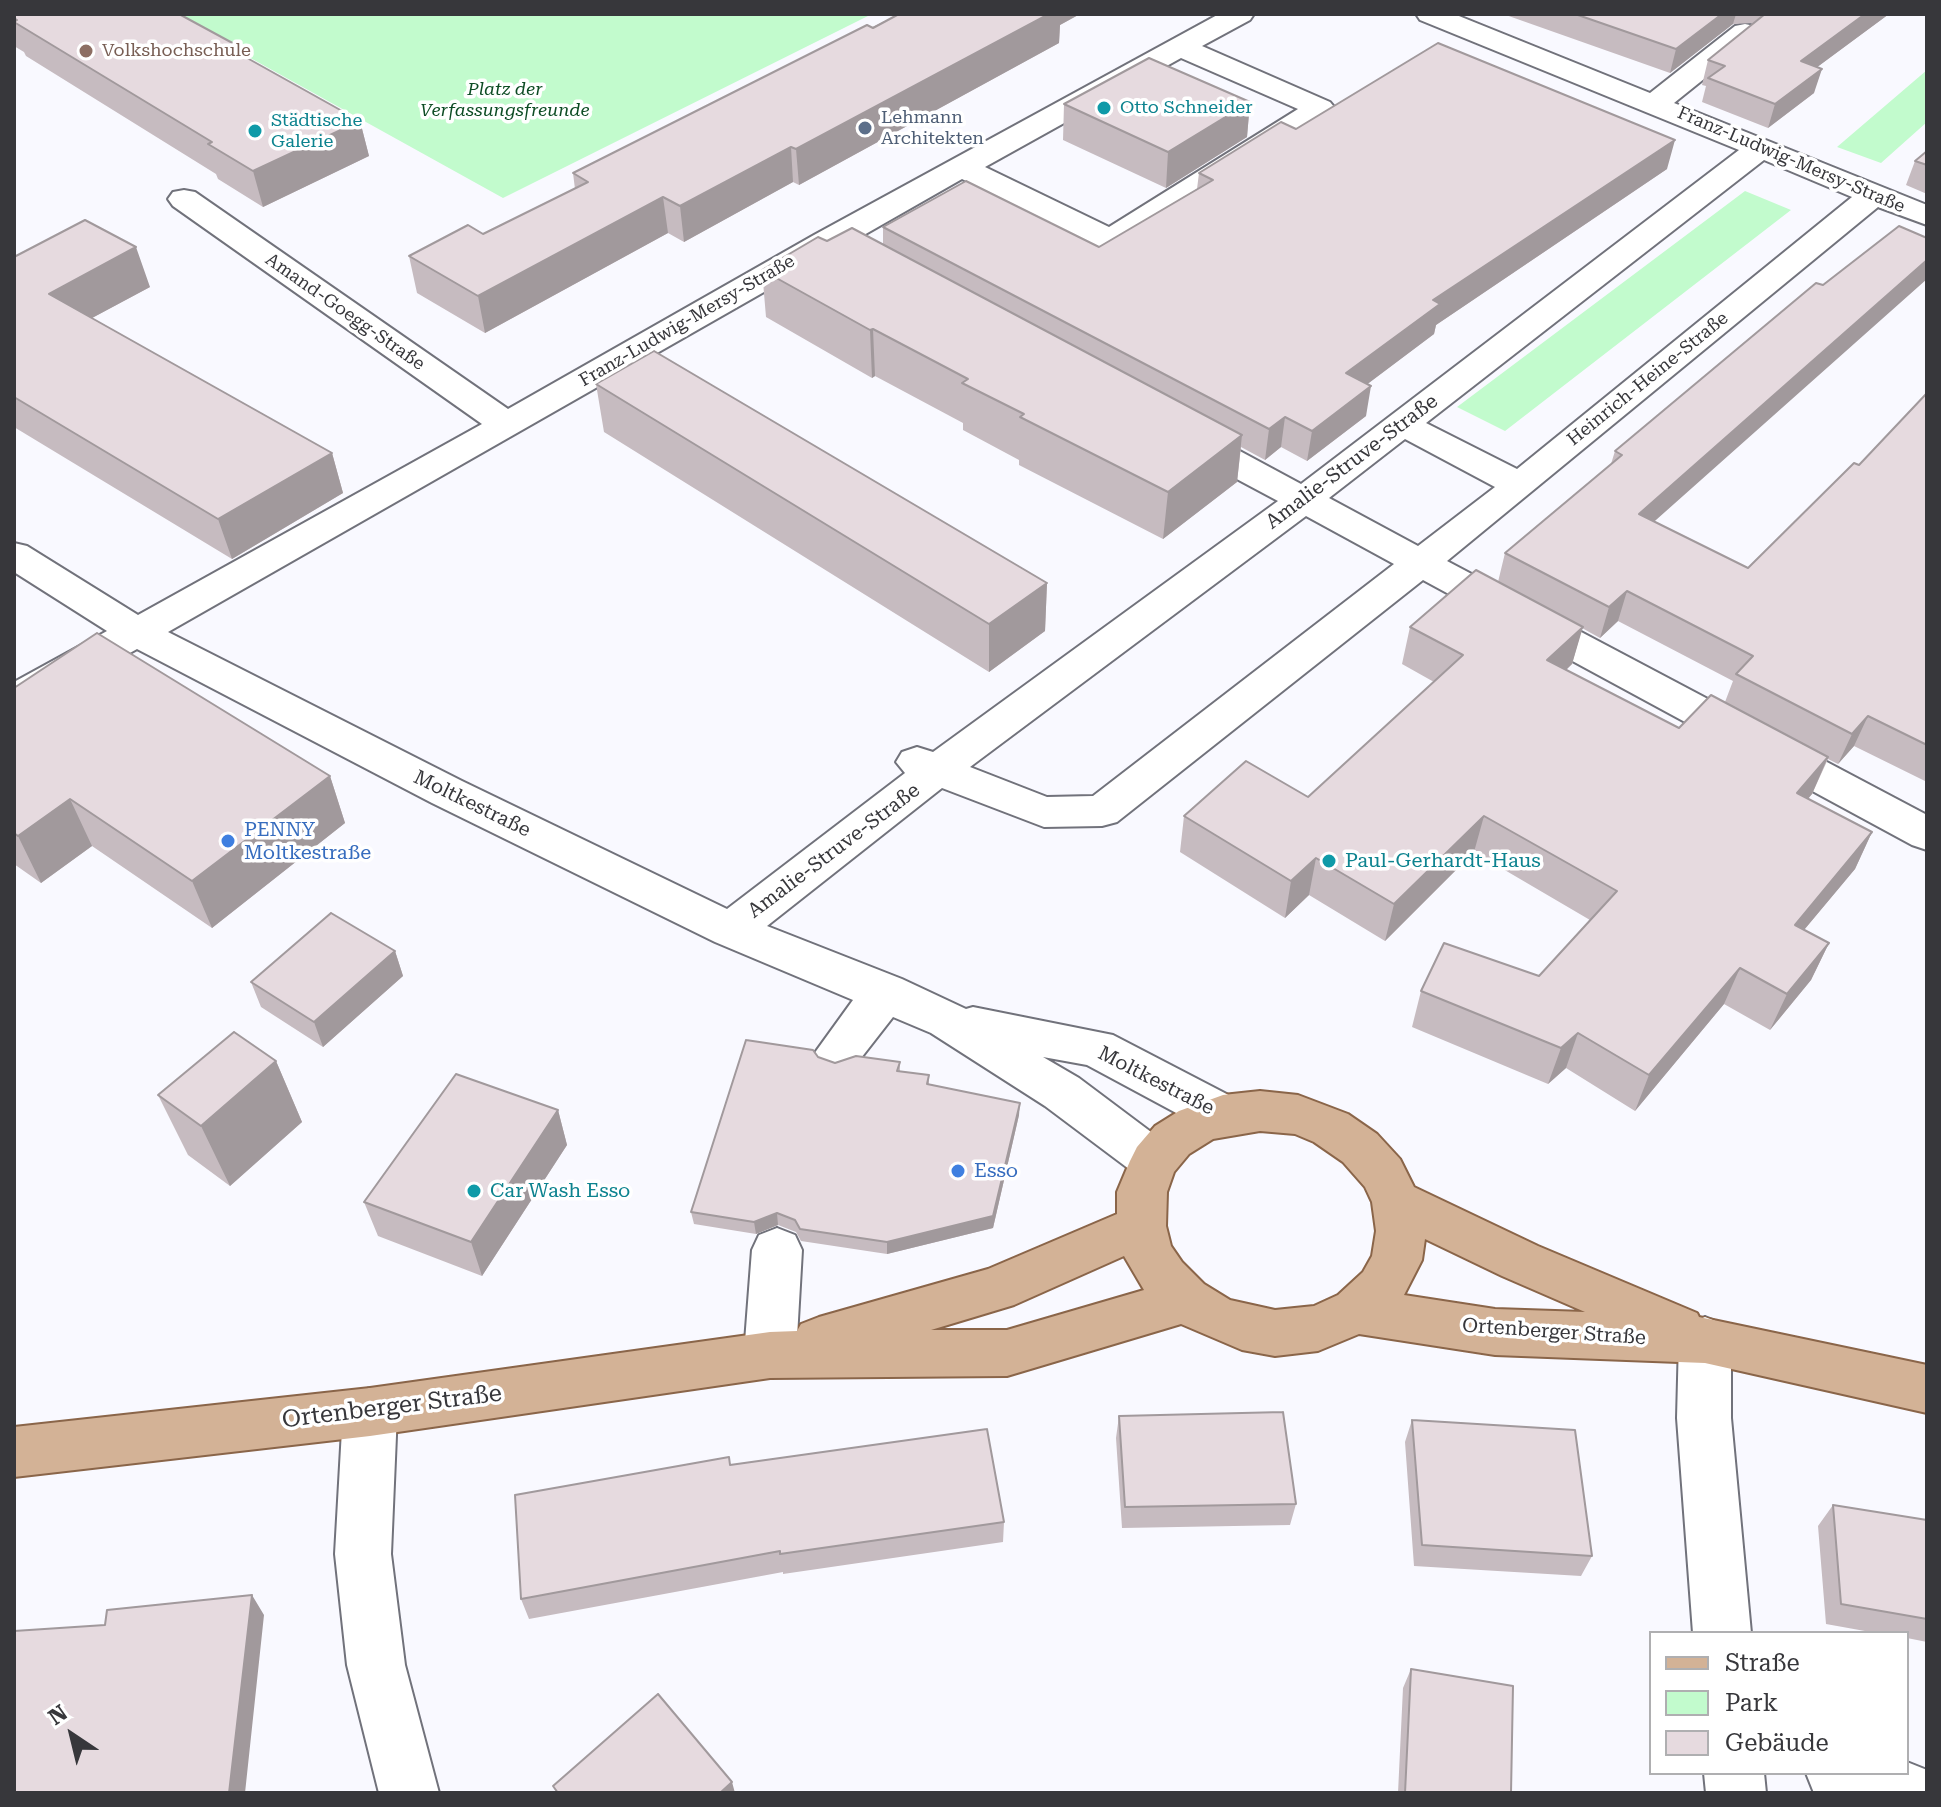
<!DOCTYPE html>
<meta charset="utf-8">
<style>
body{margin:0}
#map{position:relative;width:1941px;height:1807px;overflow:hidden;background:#f9f9ff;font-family:"Roboto Serif",serif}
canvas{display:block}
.frame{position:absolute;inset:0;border:16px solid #37373b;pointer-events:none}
.legend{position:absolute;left:1649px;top:1631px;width:260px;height:144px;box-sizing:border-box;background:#fff;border:2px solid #afafb1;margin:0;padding:10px 14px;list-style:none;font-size:24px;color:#37373b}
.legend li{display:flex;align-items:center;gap:16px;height:40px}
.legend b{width:40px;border:2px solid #afafb1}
.north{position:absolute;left:32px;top:1695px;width:80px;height:80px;-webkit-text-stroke:6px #fff;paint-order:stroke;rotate:325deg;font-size:22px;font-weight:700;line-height:32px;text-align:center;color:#37373b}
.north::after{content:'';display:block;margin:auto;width:28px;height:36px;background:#37373b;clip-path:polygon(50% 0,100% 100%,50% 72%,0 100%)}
</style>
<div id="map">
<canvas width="1941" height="1807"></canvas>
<div class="frame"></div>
<ul class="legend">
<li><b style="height:10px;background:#d3b296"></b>Straße</li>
<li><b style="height:22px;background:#c2fbcd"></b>Park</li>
<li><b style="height:22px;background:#e6dadf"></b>Gebäude</li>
</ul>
<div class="north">N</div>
</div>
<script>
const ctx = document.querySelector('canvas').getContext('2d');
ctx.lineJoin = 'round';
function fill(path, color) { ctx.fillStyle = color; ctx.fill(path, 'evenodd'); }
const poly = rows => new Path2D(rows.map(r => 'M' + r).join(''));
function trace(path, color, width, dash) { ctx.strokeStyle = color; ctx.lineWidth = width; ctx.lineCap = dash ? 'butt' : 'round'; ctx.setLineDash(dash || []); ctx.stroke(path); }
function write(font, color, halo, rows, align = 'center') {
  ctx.font = font + ' "Roboto Serif",serif'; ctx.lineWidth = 7; ctx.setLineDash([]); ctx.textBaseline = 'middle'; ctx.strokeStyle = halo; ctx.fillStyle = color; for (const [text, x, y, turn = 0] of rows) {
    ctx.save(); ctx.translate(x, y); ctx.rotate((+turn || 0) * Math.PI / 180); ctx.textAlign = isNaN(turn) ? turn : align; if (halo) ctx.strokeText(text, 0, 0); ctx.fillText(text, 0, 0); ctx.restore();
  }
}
fill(poly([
 [171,14,872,14,503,198],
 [1927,70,1927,122,1881,163,1837,147],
 [1745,191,1791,210,1505,431,1457,407]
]), '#c2fbcd');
const minor = poly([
 [1219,14,1254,14,1250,20,1202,46,1330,102,1335,108,1330,114,1121,247,1110,250,1099,247,962,179,168,632,462,781,727,909,905,773,896,762,902,752,917,747,933,752,1278,501,1173,445,1168,437,1173,429,1186,426,1199,429,1301,484,1739,150,1420,20,1416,14,1454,14,1650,93,1735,26,1745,24,1755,26,1759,32,1755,38,1674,103,1927,205,1927,225,1878,207,1447,561,1927,815,1927,850,1912,845,1423,580,1117,822,1102,826,1044,827,942,788,767,926,902,979,966,1009,973,1007,1113,1035,1240,1101,1247,1115,1240,1129,1223,1135,1206,1129,1087,1065,1043,1057,1079,1078,1171,1147,1178,1161,1171,1175,1154,1181,1137,1175,1045,1106,931,1033,893,1017,854,1067,837,1073,820,1067,814,1054,853,1000,715,942,432,803,137,649,28,710,14,714,14,682,107,631,14,572,14,543,27,546,138,615,482,424,173,206,168,199,173,192,184,190,195,192,508,409,814,235,1219,14],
 [1181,58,1298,109,1109,227,985,167,1181,58],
 [1764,160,1852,197,1517,469,1426,423,1764,160],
 [1405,439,1495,487,1418,546,1329,498,1405,439],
 [1306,516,1394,564,1093,796,1047,797,970,767,1306,516],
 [777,1228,795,1235,802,1250,796,1355,788,1372,770,1378,752,1372,744,1355,752,1250,759,1235,777,1228],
 [1705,1317,1723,1324,1731,1340,1731,1418,1751,1633,1693,1633,1677,1418,1679,1340,1687,1324,1705,1317],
 [370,1388,389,1395,397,1412,391,1554,405,1665,439,1793,379,1793,347,1665,335,1554,343,1412,351,1395,370,1388],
 [1907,1762,1927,1770,1927,1793,1814,1793,1806,1773,1907,1773,1907,1762],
 [1704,1773,1764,1773,1766,1793,1706,1793,1704,1773]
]);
const major = poly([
 [1260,1091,1298,1095,1348,1114,1377,1134,1400,1159,1414,1187,1538,1246,1697,1313,1699,1317,1927,1365,1927,1413,1705,1363,1495,1355,1359,1334,1318,1351,1275,1356,1242,1350,1181,1324,1007,1376,770,1378,370,1436,14,1477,14,1427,370,1388,770,1332,797,1331,801,1324,819,1317,988,1269,1117,1214,1117,1192,1130,1161,1137,1147,1155,1126,1179,1111,1223,1095,1260,1091],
 [1260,1131,1295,1134,1314,1142,1343,1162,1365,1187,1372,1202,1376,1231,1372,1256,1363,1272,1338,1295,1314,1306,1275,1310,1230,1300,1204,1284,1182,1262,1171,1246,1166,1226,1167,1192,1174,1172,1189,1154,1213,1139,1260,1131],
 [1425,1239,1502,1276,1585,1312,1495,1309,1404,1295,1422,1260,1425,1239],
 [1124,1256,1144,1290,1007,1330,931,1330,1014,1305,1124,1256]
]);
trace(minor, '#71727b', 4);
trace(major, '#8a6549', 4);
fill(minor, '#fff');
fill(major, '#d3b296');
fill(poly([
 [14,14,240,54,360,121,369,156,263,207,218,179,216,174,26,56,24,52,14,46],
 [899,14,1080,14,1060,25,1059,43,799,185,793,182,684,242,668,233,485,333,417,293,409,256,483,234,575,189,573,173],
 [1503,14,1889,14,1817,67,1814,93,1768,128,1702,102,1706,86,1702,85,1708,60,1755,23,1733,24,1670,73],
 [1250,102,1247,137,1166,188,1063,140,1064,104],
 [1296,129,1667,169,1436,325,1434,334,1367,384,1366,416,1307,461,1281,447,1265,460,1241,447,1237,482,1163,539,1019,465,1019,460,963,430,963,423,875,376,872,378,766,317,762,270,827,241,883,244,883,227,1099,247,1197,189,1199,173],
 [1927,151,1927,194,1906,185,1915,161],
 [14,257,150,287,92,318,332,453,343,493,232,559,14,427],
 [1816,283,1654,522,1748,568,1859,465,1927,393,1927,782,1854,746,1838,764,1828,759,1812,794,1808,799,1872,832,1855,869,1804,930,1829,943,1811,980,1770,1030,1724,1004,1635,1111,1566,1068,1548,1084,1412,1027,1421,991,1539,976,1590,920,1474,852,1385,941,1309,895,1285,918,1180,852,1184,816,1308,797,1434,682,1402,664,1410,627,1498,582,1505,553,1611,464,1615,451],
 [1618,621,1733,681,1725,702,1679,728,1566,670,1572,664,1582,628,1600,638],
 [596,384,1047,583,1045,631,989,672,604,432],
 [14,688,330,776,345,823,212,928,92,846,41,883,14,864],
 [395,951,403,976,323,1047,261,1007,251,982],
 [818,1057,835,1063,900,1062,900,1071,929,1075,929,1085,1019,1115,993,1228,887,1254,801,1241,796,1232,778,1225,756,1234,694,1224,691,1212],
 [276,1061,302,1122,230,1186,188,1155,158,1095],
 [558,1110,567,1145,482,1276,378,1236,364,1202],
 [1119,1416,1296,1504,1290,1525,1122,1528,1116,1438],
 [1412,1420,1592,1556,1581,1576,1414,1566,1405,1442],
 [730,1465,1004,1522,1003,1542,783,1574,783,1572,529,1619,521,1599],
 [1833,1505,1927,1520,1927,1642,1907,1638,1907,1633,1876,1633,1826,1624,1818,1526],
 [1411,1669,1511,1793,1398,1793,1403,1688]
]), '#c6bbc0');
fill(poly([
 [1041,14,1080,14,1060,25,1059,43,799,185,796,149],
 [1722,14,1736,14,1733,24,1670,73,1676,49],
 [1865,14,1889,14,1793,85,1801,61],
 [238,46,248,81,231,49],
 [1822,69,1814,93,1768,128,1775,104],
 [1250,102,1247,137,1166,188,1168,152],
 [360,121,369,156,263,207,253,171],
 [1675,140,1667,169,1436,325,1434,334,1341,404,1346,373,1433,300],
 [791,147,793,182,684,242,680,206],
 [663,197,668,233,485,333,478,296],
 [136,247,150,287,64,333,49,294],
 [1927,260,1927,279,1629,544,1639,514],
 [873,329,875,376,872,378,870,330],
 [1371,386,1366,416,1307,461,1312,431],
 [1285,417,1281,447,1265,460,1269,429],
 [1242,435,1237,482,1163,539,1168,492],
 [332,453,343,493,232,559,218,519],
 [1047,583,1045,631,989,672,989,624],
 [1627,591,1618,621,1600,638,1609,607],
 [1583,627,1572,664,1537,698,1547,660],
 [1868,716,1854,746,1838,764,1852,734],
 [1828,757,1812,794,1781,830,1797,793],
 [330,776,345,823,212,928,192,881],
 [70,799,92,846,41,883,18,836],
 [1484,816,1474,852,1385,941,1394,904],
 [1872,832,1855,869,1778,961,1795,925],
 [1316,858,1309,895,1285,918,1291,881],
 [1829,943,1811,980,1770,1030,1787,994],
 [395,951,403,976,323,1047,314,1022],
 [1740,968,1724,1004,1635,1111,1649,1075],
 [1578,1033,1566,1068,1548,1084,1561,1048],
 [276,1061,302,1122,230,1186,201,1126],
 [1020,1103,1019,1115,993,1228,887,1254,887,1242],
 [558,1110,567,1145,482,1276,471,1242],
 [777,1213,778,1225,756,1234,754,1222],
 [252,1595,264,1615,245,1793,229,1793],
 [732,1782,735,1793,720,1793]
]), '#a1999c');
const building = poly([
 [14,14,179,14,238,46,231,49,360,121,253,171,208,144,212,142,14,22,17,20,14,18,14,14],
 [899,14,1049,14,796,149,791,147,680,206,663,197,478,296,409,256,468,225,483,234,588,182,573,173,867,25,873,28,899,14],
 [1575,14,1722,14,1676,49,1575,14],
 [1765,14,1865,14,1801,61,1822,69,1775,104,1708,78,1725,66,1708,60,1765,14],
 [1438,43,1675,140,1433,300,1440,304,1346,373,1371,386,1312,431,1285,417,1269,429,883,227,966,181,1099,247,1213,180,1199,173,1281,122,1296,129,1438,43],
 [1149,58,1250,102,1168,152,1064,104,1149,58],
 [1927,151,1927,165,1915,161,1927,151],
 [85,220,136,247,49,294,332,453,218,519,14,397,14,257,85,220],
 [1899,226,1927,238,1927,260,1639,514,1748,568,1854,463,1859,465,1927,393,1927,745,1868,716,1852,734,1736,674,1753,656,1627,591,1609,607,1505,553,1622,455,1615,451,1816,283,1823,285,1899,226],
 [852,228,1242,435,1168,492,1020,417,1024,414,962,383,968,379,873,329,870,330,762,270,818,237,827,241,852,228],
 [654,351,1047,583,989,624,596,384,654,351],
 [1476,570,1583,627,1547,660,1679,728,1711,695,1828,757,1797,793,1872,832,1795,925,1829,943,1787,994,1740,968,1649,1075,1578,1033,1561,1048,1421,991,1444,943,1539,976,1617,891,1484,816,1394,904,1316,858,1291,881,1184,816,1246,761,1308,797,1463,655,1410,627,1476,570],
 [97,633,330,776,192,881,70,799,18,836,14,833,14,688,97,633],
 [331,913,395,951,314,1022,251,982,331,913],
 [234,1032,276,1061,201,1126,158,1095,234,1032],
 [746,1040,813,1050,818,1057,835,1063,856,1056,900,1062,897,1071,929,1075,927,1084,1020,1103,993,1216,887,1242,800,1229,795,1220,777,1213,754,1222,691,1212,746,1040],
 [456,1074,558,1110,471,1242,364,1202,456,1074],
 [1283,1412,1296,1504,1125,1507,1119,1416,1283,1412],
 [1412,1420,1575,1430,1592,1556,1422,1545,1412,1420],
 [987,1429,1004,1522,780,1554,780,1551,521,1599,515,1495,729,1457,730,1465,987,1429],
 [1833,1505,1927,1520,1927,1619,1841,1604,1833,1505],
 [252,1595,229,1793,14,1793,14,1631,105,1625,107,1610,252,1595],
 [1411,1669,1513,1686,1511,1793,1405,1793,1411,1669],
 [658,1694,732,1782,720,1793,558,1793,553,1786,658,1694]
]);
fill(building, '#e6dadf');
trace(building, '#a1999c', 2);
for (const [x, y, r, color] of [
 [86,51,8,"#8d6e63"],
 [1104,108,8,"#0f9aa8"],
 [865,128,8,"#5c6f8a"],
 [255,131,8,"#0f9aa8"],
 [228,841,8,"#3f7fe0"],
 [1329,861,8,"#0f9aa8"],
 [958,1171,8,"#3f7fe0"],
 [474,1191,8,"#0f9aa8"]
]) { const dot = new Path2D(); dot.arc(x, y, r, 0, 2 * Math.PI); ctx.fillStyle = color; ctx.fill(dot); trace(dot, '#fff', 3); }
write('18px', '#785e54', '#fff', [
 ["Volkshochschule",102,51]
], 'left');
write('italic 18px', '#0d4c24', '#fff', [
 ["Platz der",505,90],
 ["Verfassungsfreunde",505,111]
]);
write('18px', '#0d838f', '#fff', [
 ["Otto Schneider",1120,108],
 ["Städtische",271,121],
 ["Galerie",271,142]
], 'left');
write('18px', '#4e5e75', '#fff', [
 ["Lehmann",881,118],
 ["Architekten",881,139]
], 'left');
write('18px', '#37373b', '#fff', [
 ["Franz-Ludwig-Mersy-Straße",1791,160,23],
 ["Amand-Goegg-Straße",345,312,35],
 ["Franz-Ludwig-Mersy-Straße",687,321,-30],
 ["Heinrich-Heine-Straße",1648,379,-39]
]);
write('20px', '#37373b', '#fff', [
 ["Amalie-Struve-Straße",1352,462,-37],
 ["Moltkestraße",472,804,26],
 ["Amalie-Struve-Straße",834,851,-37],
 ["Moltkestraße",1156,1081,27],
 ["Ortenberger Straße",1554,1332,4]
]);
write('20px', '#366cbe', '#fff', [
 ["PENNY",244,830],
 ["Moltkestraße",244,853],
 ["Esso",974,1171]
], 'left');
write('20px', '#0d838f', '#fff', [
 ["Paul-Gerhardt-Haus",1345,861],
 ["Car Wash Esso",490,1191]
], 'left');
write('24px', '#37373b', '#fff', [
 ["Ortenberger Straße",392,1407,-7]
]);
</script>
